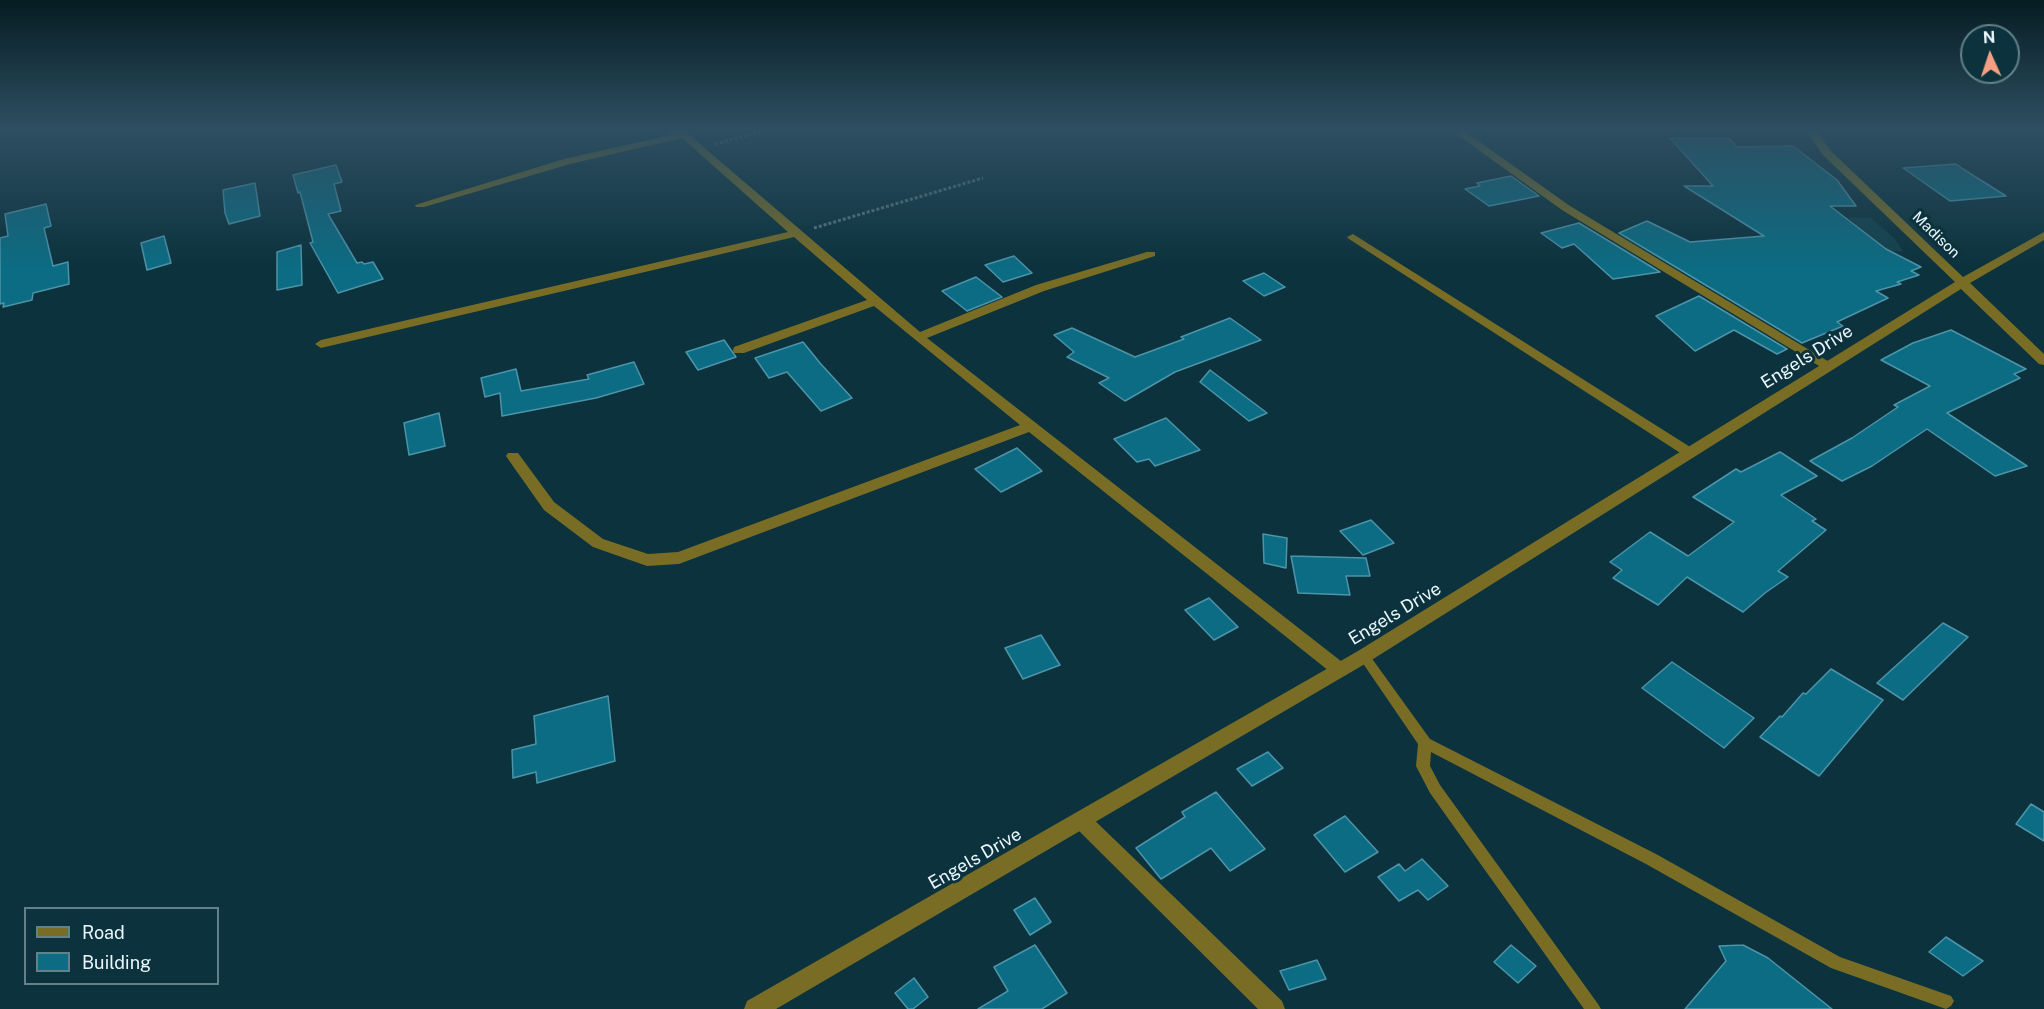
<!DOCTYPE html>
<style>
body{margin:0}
#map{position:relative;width:2044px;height:1009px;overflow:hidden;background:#0b323d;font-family:"Public Sans",sans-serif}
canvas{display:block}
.legend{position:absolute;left:24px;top:907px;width:195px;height:78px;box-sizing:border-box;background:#0b323d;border:2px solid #648189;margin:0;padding:8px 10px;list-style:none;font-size:18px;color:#eaf7fc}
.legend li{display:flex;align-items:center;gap:12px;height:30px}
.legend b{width:30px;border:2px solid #648189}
.north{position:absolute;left:1960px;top:24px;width:60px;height:60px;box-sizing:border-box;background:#0b323d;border:2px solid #648189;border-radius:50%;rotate:357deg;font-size:16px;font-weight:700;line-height:24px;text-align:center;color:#eaf7fc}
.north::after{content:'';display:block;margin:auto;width:21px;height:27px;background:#f39f83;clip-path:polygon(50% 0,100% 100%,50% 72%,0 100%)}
</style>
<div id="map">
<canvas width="2044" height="1009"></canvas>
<ul class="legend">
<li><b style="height:8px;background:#796d26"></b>Road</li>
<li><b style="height:16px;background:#0b6c83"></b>Building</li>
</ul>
<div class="north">N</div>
</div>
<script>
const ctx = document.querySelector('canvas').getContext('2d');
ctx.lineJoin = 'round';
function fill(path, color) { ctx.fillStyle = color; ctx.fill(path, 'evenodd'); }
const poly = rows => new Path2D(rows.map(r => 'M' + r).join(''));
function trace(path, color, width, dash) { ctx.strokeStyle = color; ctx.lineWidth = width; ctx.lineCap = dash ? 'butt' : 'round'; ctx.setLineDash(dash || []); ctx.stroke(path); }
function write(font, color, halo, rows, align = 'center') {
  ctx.font = font + ' "Public Sans",sans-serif'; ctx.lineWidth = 6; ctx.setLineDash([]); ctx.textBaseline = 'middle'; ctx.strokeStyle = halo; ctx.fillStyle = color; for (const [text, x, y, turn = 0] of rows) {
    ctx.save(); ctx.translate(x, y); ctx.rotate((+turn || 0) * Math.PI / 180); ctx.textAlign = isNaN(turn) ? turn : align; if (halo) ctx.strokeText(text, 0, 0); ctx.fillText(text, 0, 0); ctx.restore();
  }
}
fill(poly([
 [1848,217,1871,218,1894,238,1903,251,1875,253,1841,225,1854,224]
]), '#12404b');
const building = poly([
 [1670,138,1729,138,1737,147,1793,146,1837,180,1856,206,1830,206,1886,249,1921,267,1911,271,1919,275,1897,282,1901,284,1876,291,1888,298,1837,322,1843,326,1802,343,1619,233,1647,221,1690,242,1764,236,1684,186,1713,186,1670,138],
 [1956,164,1963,169,2006,196,1950,201,1903,168,1956,164],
 [336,165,342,182,334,184,341,211,328,214,357,263,362,262,364,264,373,262,383,279,338,293,310,243,313,242,300,192,298,193,293,175,336,165],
 [1511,176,1539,196,1489,206,1465,189,1480,186,1477,183,1511,176],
 [255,183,260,216,229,224,225,213,223,190,255,183],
 [46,204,51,226,44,228,53,266,68,262,69,284,33,293,32,300,3,307,4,303,0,304,0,238,8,236,5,214,46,204],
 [1579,223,1660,272,1613,279,1574,244,1562,248,1541,233,1579,223],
 [164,236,171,263,147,270,141,243,164,236],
 [301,245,302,285,277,290,277,252,301,245],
 [1014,256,1032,273,1003,282,985,265,1014,256],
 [1264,273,1285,287,1264,296,1243,281,1264,273],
 [976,277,1002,297,967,311,942,291,976,277],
 [1699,296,1787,349,1777,354,1734,330,1695,351,1656,316,1699,296],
 [1230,318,1261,340,1175,372,1125,401,1099,383,1109,378,1067,357,1074,352,1054,335,1072,328,1135,357,1184,339,1181,337,1230,318],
 [1951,330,2026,369,2014,374,2020,378,1947,413,2027,466,1995,476,1927,429,1872,466,1842,481,1810,461,1852,438,1898,407,1894,405,1930,386,1881,360,1913,343,1951,330],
 [724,340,736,357,698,370,686,352,724,340],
 [803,342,820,363,852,398,821,411,787,372,769,378,755,358,803,342],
 [634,362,644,384,596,398,502,416,500,393,485,397,481,378,516,369,521,391,589,379,587,375,634,362],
 [1210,370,1267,413,1249,421,1200,382,1210,370],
 [439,413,445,446,409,455,404,423,439,413],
 [1166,418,1200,450,1155,466,1149,459,1137,462,1114,439,1166,418],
 [1017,448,1042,471,1001,492,975,469,1017,448],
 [1780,452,1817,476,1781,495,1816,519,1812,521,1826,530,1778,571,1788,577,1765,593,1743,612,1687,577,1658,605,1613,578,1622,570,1610,562,1650,532,1688,556,1734,522,1693,497,1736,469,1741,472,1780,452],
 [1371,520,1394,543,1363,555,1340,531,1371,520],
 [1263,534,1287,538,1286,568,1264,563,1263,534],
 [1291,556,1366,558,1370,576,1346,576,1350,595,1298,593,1291,556],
 [1209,598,1238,627,1214,640,1185,610,1209,598],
 [1943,623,1968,637,1903,700,1877,683,1943,623],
 [1041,635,1060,665,1023,679,1005,648,1041,635],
 [1672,662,1754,718,1724,748,1642,688,1672,662],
 [1831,669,1883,700,1819,776,1760,737,1780,716,1782,717,1803,693,1806,694,1831,669],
 [608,696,615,761,537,783,536,772,513,778,512,750,536,744,534,716,608,696],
 [1268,752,1283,768,1252,786,1237,769,1268,752],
 [1216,792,1265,849,1230,871,1211,848,1161,879,1136,848,1185,817,1182,812,1216,792],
 [2031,804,2044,812,2044,841,2016,824,2031,804],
 [1345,816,1378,852,1345,872,1314,835,1345,816],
 [1422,859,1448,886,1428,900,1418,890,1399,901,1378,877,1399,864,1405,871,1422,859],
 [1035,898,1051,922,1030,935,1014,910,1035,898],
 [1946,937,1983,961,1963,976,1929,952,1946,937],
 [1035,945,1067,993,1042,1009,978,1009,1008,991,994,967,1035,945],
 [1511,945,1536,966,1518,983,1494,962,1511,945],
 [1743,945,1768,958,1832,1009,1685,1009,1726,961,1719,946,1743,945],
 [1317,960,1326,979,1289,990,1280,971,1317,960],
 [914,978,928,997,913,1009,908,1009,895,993,914,978]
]);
fill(building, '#0b6c83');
trace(building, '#4e94a9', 1.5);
trace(poly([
 [715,144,774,128],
 [814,228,983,178]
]), '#5b7881', 3, [3, 2]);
fill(poly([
 [1364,651,1368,653,1430,739,1656,854,1840,957,1951,996,1954,1001,1951,1006,1946,1009,1831,968,1646,864,1431,752,1430,766,1440,785,1598,1004,1601,1009,1584,1009,1430,793,1416,766,1418,744,1360,659,1358,656,1360,653,1364,651]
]), '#796d26');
fill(poly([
 [666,128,679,128,687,133,920,332,1036,285,1147,252,1155,252,1155,256,1044,291,927,338,1346,665,1349,670,1346,675,1340,677,1334,675,1029,432,679,564,647,566,593,547,544,510,508,459,506,456,508,453,518,453,554,502,603,539,648,554,678,552,1020,425,874,306,744,353,734,353,733,350,734,347,867,300,794,237,321,348,315,344,321,340,788,232,682,138,570,164,424,207,416,207,415,205,564,159,675,134,666,128],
 [1448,128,1460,128,1570,206,1836,366,1829,370,1824,369,1562,210,1448,128],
 [1353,234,1695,450,1697,453,1695,456,1685,456,1349,239,1347,237,1353,234],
 [1081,811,1088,814,1282,1001,1285,1009,1258,1009,1074,826,1071,820,1074,814,1081,811]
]), '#796d26');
fill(poly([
 [1804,128,1814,128,1831,151,1963,277,2044,232,2044,240,1970,283,2044,354,2044,365,2039,364,1961,289,1370,661,776,1009,744,1009,747,1001,1358,651,1955,282,1823,155,1804,128]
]), '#796d26');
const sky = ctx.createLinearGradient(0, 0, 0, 269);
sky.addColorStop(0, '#061c22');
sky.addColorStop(0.48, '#2e4f62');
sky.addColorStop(1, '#2e4f6200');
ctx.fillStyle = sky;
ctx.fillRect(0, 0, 2044, 269);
write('15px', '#eaf7fc', '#0b323d', [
 ["Madison",1936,235,44]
]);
write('18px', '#eaf7fc', '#0b323d', [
 ["Engels Drive",1807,357,-32],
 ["Engels Drive",1395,614,-31],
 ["Engels Drive",975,859,-30]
]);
</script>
